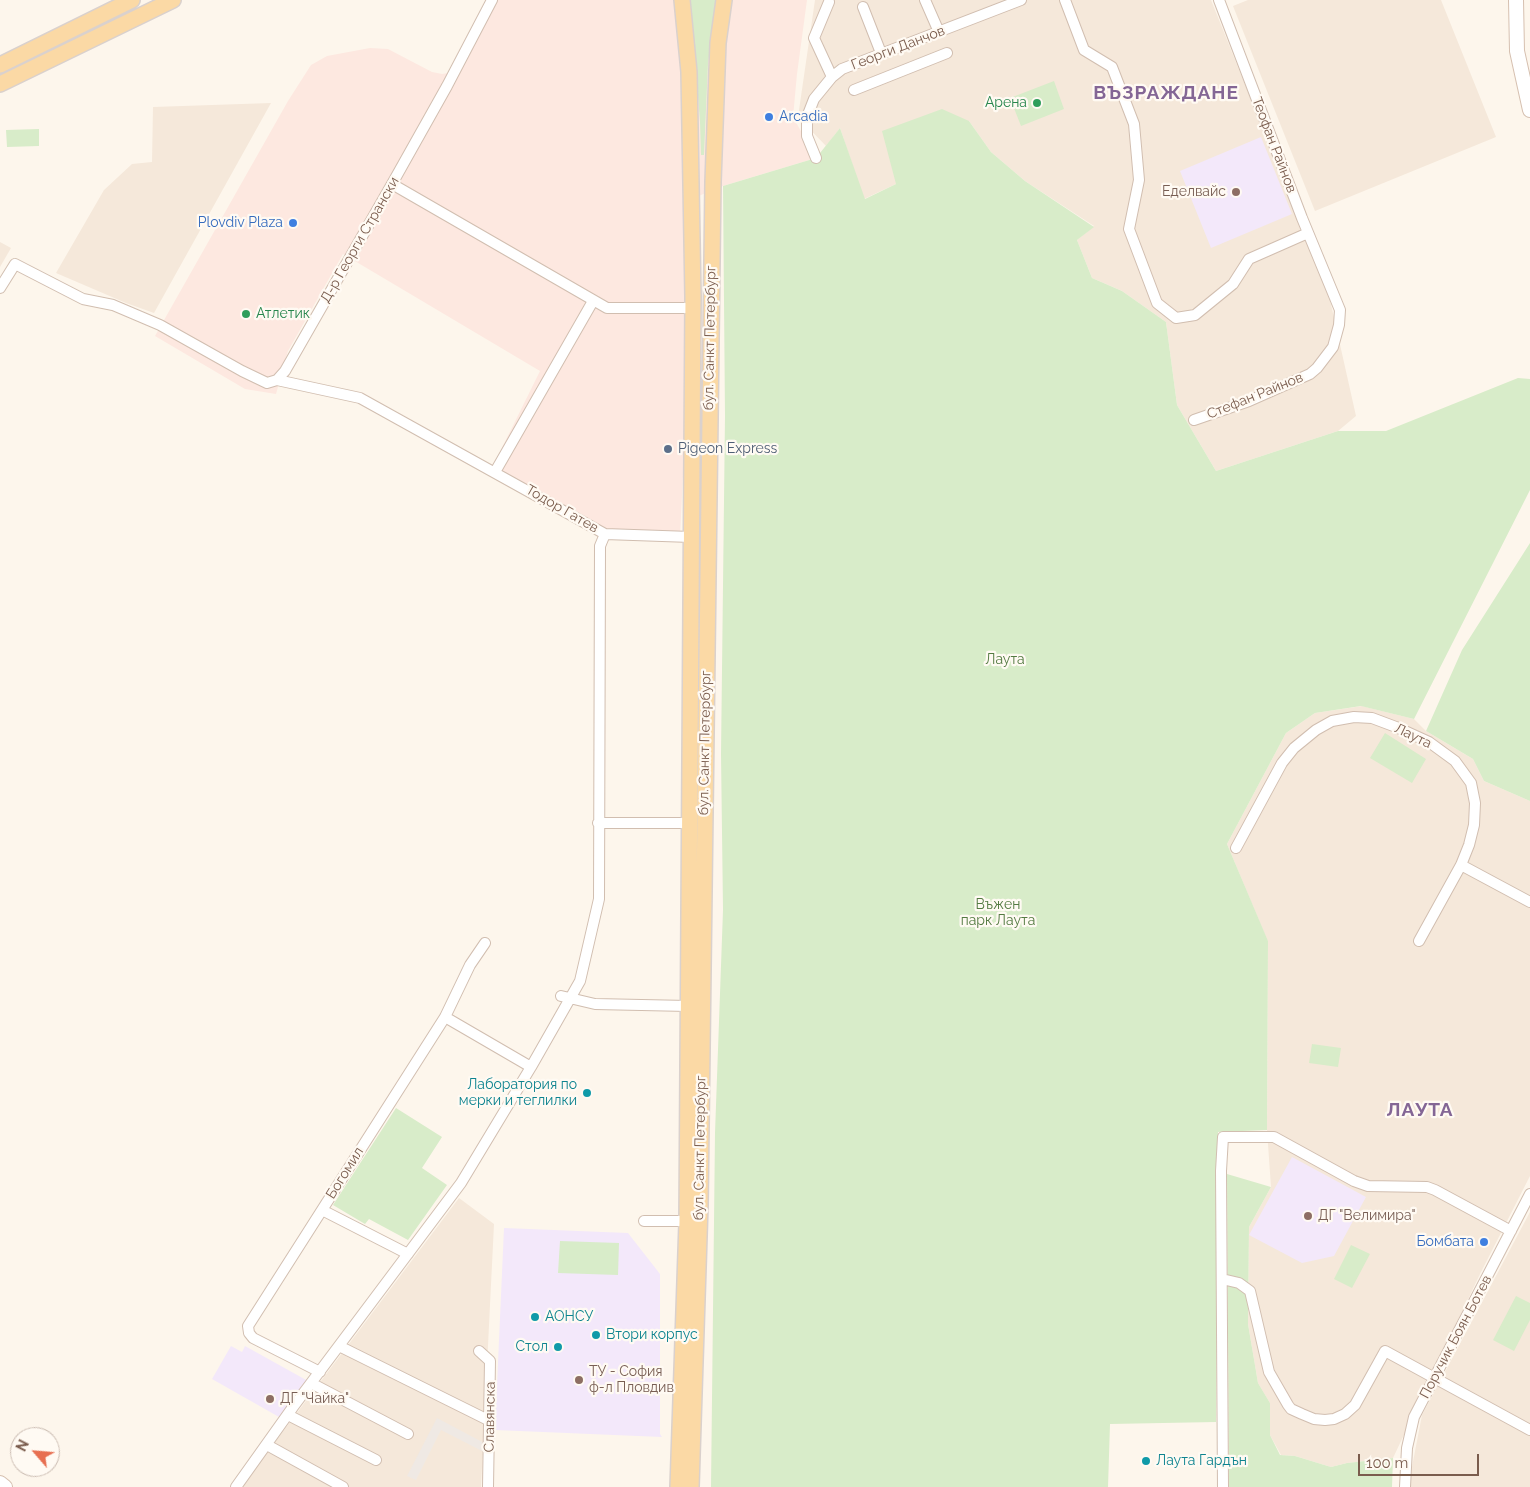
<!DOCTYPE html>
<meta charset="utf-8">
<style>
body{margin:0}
#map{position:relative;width:1530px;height:1487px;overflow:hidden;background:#fdf6ec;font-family:Raleway,sans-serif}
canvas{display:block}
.north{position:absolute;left:10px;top:1427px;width:50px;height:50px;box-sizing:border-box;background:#fffaf3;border:1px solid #cabbb1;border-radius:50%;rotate:297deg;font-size:14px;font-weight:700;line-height:20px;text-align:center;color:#7a5c4d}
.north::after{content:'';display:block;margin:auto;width:18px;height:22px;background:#e76f51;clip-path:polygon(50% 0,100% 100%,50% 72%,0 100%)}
.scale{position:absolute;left:1358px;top:1454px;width:121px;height:22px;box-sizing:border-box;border:2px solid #7a5c4d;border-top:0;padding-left:6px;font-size:15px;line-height:18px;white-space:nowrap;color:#7a5c4d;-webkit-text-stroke:4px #fffaf3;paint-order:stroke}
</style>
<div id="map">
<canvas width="1530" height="1487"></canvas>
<div class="north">N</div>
<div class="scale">100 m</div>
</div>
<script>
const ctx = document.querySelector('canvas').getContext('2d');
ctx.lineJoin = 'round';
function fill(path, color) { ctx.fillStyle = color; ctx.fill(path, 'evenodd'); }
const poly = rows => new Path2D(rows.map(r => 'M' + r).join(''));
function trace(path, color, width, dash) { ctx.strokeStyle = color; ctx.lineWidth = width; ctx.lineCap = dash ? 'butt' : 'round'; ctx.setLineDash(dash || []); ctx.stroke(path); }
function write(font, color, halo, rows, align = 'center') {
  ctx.font = font + ' Raleway,sans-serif'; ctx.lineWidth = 4.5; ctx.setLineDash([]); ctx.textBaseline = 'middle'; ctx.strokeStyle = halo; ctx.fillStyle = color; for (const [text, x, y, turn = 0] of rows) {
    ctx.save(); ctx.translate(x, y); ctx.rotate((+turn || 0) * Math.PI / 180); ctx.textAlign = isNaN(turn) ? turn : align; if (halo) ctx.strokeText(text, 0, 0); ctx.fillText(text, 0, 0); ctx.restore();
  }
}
fill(poly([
 [815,0,1211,0,1328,291,1356,416,1338,431,1216,471,1177,405,1166,322,1122,291,1092,278,1077,240,1094,226,1025,181,991,152,969,121,896,184,864,199,840,128,826,146,798,117],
 [1248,0,1441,0,1496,137,1315,211,1233,6],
 [271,103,154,313,126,303,56,273,104,190,132,164,152,162,153,107],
 [0,242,11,248,0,267],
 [1362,706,1414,719,1426,731,1473,759,1484,781,1530,801,1530,1176,1480,1274,1393,1458,1347,1463,1331,1467,1295,1456,1281,1455,1270,1435,1270,1403,1258,1383,1248,1324,1249,1227,1271,1187,1267,1130,1268,942,1227,844,1286,733,1315,713],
 [459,1198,494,1224,481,1487,241,1487],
 [1530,1212,1530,1487,1410,1487,1411,1472,1422,1415]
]), '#f5e8da');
fill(poly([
 [492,0,807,0,797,74,793,117,816,158,723,186,684,202,689,348,680,537,605,534,495,472,495,462,540,371,343,254,288,351,276,394,245,389,155,336,288,101,311,65,327,56,370,48,388,49,432,72,442,74,454,72]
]), '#fde8e0');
fill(poly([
 [437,1418,486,1444,482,1451,441,1430,416,1480,407,1476]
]), '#efe9e4');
fill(poly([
 [1261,137,1292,214,1211,248,1180,171],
 [1292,1157,1366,1197,1334,1256,1302,1263,1249,1235],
 [504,1228,628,1233,660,1274,660,1434,662,1437,495,1430],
 [231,1346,242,1352,245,1346,308,1381,279,1417,212,1379]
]), '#f3e8fa');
fill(poly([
 [689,0,716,0,708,64,704,155,701,155,700,122,694,43],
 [1054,81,1064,109,1021,126,1010,98],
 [942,109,969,121,991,152,1025,181,1094,227,1077,240,1092,278,1122,291,1166,322,1177,405,1216,471,1338,431,1386,431,1518,378,1530,379,1530,490,1414,719,1361,706,1315,713,1286,733,1227,844,1268,941,1267,1130,1218,1132,1216,1422,1110,1424,1108,1487,711,1487,715,1133,723,910,721,754,725,416,723,186,816,158,840,128,865,199,896,184,882,131],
 [39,129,39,146,7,147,6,130],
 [1530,543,1530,801,1484,781,1473,759,1426,731,1462,650],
 [1385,733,1426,759,1412,783,1370,758],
 [1312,1044,1341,1048,1338,1067,1309,1063],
 [396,1108,442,1137,422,1168,447,1185,408,1240,369,1219,365,1224,333,1205],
 [1227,1174,1271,1187,1249,1227,1248,1324,1258,1383,1270,1403,1270,1435,1280,1455,1295,1456,1331,1467,1347,1463,1393,1458,1392,1487,1229,1487],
 [560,1241,619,1243,618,1275,558,1273],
 [1351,1245,1370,1254,1352,1288,1334,1279],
 [1516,1296,1530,1303,1530,1320,1514,1351,1493,1340]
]), '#d8ecc9');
const street = poly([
 [925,0,939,32],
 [1065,0,1084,50,1112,67,1134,124,1139,180,1129,229,1157,303,1176,318,1195,315,1233,284,1249,259,1308,233],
 [829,2,814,38,832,77],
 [863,7,881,53],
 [854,90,947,53],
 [816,158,807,136,807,117,814,99,832,77,842,69,1021,0],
 [392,184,607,308,693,308],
 [0,288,15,264,83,299,113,305,160,325,242,371,267,383,277,380,285,371,392,184,447,86,492,0],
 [277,380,360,398,605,534,691,537],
 [1194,420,1249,401,1310,374,1317,368,1333,347,1339,325,1340,310,1302,218,1219,0],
 [495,472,593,301],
 [598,823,690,823],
 [1236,848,1282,763,1294,748,1316,730,1332,721,1354,717,1372,718,1396,727,1429,742,1455,761,1471,783,1475,803,1474,825,1469,845,1461,865,1419,941],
 [1461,865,1530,902],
 [561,996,595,1004,688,1006],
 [445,1017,531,1067],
 [322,1210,408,1254],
 [644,1221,693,1221],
 [1222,1279,1239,1283,1250,1291,1269,1372,1288,1405,1291,1409,1302,1414,1314,1419,1325,1420,1334,1419,1345,1414,1355,1405,1385,1351,1530,1430],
 [339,1346,490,1421],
 [479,1351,490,1361,488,1487],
 [320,1372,253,1338,249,1333,248,1326,445,1017,470,965,485,943],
 [311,1383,408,1434],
 [288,1415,376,1460],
 [267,1445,343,1487],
 [236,1487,293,1407,461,1183,531,1067,580,981,599,899,600,546,605,534],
 [1223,1487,1221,1171,1223,1137,1274,1137,1354,1181,1368,1186,1427,1187,1435,1190,1511,1231],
 [1405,1487,1407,1448,1414,1417,1530,1194]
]);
const secondary = poly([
 [1516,0,1517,51,1530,110],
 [0,1483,5,1487]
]);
const primary = poly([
 [0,65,132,0],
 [0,84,173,0],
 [678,1487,687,1222,693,297,689,72,682,0],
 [691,1487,700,1205,713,182,718,43,724,0]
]);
trace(street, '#d1beb0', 12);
trace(secondary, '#d6c0b0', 16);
trace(primary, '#dad1cd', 18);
trace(street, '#fff', 10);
trace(secondary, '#fff', 14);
trace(primary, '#fbd9a5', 15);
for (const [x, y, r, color] of [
 [1037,103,5,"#2e9e5b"],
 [769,117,5,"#3f7fe0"],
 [1236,192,5,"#8d6e63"],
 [293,223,5,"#3f7fe0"],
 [246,314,5,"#2e9e5b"],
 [668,449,5,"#5c6f8a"],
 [587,1093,5,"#0f9aa8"],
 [1308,1216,5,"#8d6e63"],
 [1484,1242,5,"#3f7fe0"],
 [535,1317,5,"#0f9aa8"],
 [596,1335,5,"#0f9aa8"],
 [558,1347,5,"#0f9aa8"],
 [579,1380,5,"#8d6e63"],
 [270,1399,5,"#8d6e63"],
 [1146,1461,5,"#0f9aa8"]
]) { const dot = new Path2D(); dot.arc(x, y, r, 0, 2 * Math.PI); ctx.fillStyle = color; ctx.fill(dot); trace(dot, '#fffaf3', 2); }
write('14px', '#7a5c4d', '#fffaf3', [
 ["Георги Данчов",898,48,-21],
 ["Теофан Райнов",1274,145,69],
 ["Д-р Георги Странски",360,240,-60],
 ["бул. Санкт Петербург",710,338,-89],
 ["Стефан Райнов",1255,396,-22],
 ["Тодор Гатев",562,509,30],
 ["Лаута",1413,736,26],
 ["бул. Санкт Петербург",705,743,-89],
 ["бул. Санкт Петербург",700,1148,-89],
 ["Богомил",345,1173,-58],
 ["Поручик Боян Ботев",1456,1337,-62],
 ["Славянска",490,1417,-89]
]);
write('14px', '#27864d', '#fffaf3', [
 ["Арена",1027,103],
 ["Атлетик",256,314,"left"]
], 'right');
write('14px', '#366cbe', '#fffaf3', [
 ["Arcadia",779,117,"left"],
 ["Plovdiv Plaza",283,223],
 ["Бомбата",1474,1242]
], 'right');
write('14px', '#785e54', '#fffaf3', [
 ["Еделвайс",1226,192,"right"],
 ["ДГ \"Велимира\"",1318,1216],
 ["ТУ - София",589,1372],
 ["ф-л Пловдив",589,1388],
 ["ДГ \"Чайка\"",280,1399]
], 'left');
write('14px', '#4e5e75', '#fffaf3', [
 ["Pigeon Express",678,449]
], 'left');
write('14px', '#537a41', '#fffaf3', [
 ["Лаута",1005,660],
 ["Въжен",998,905],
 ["парк Лаута",998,921]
]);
write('14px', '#0d838f', '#fffaf3', [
 ["Лаборатория по",577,1085,"right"],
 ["мерки и теглилки",577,1101,"right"],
 ["АОНСУ",545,1317],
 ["Втори корпус",606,1335],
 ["Стол",548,1347,"right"],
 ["Лаута Гардън",1156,1461]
], 'left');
ctx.letterSpacing = '1px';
write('bold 19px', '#846695', '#fffaf3', [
 ["ВЪЗРАЖДАНЕ",1166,93],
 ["ЛАУТА",1420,1110]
]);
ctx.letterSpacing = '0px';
</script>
